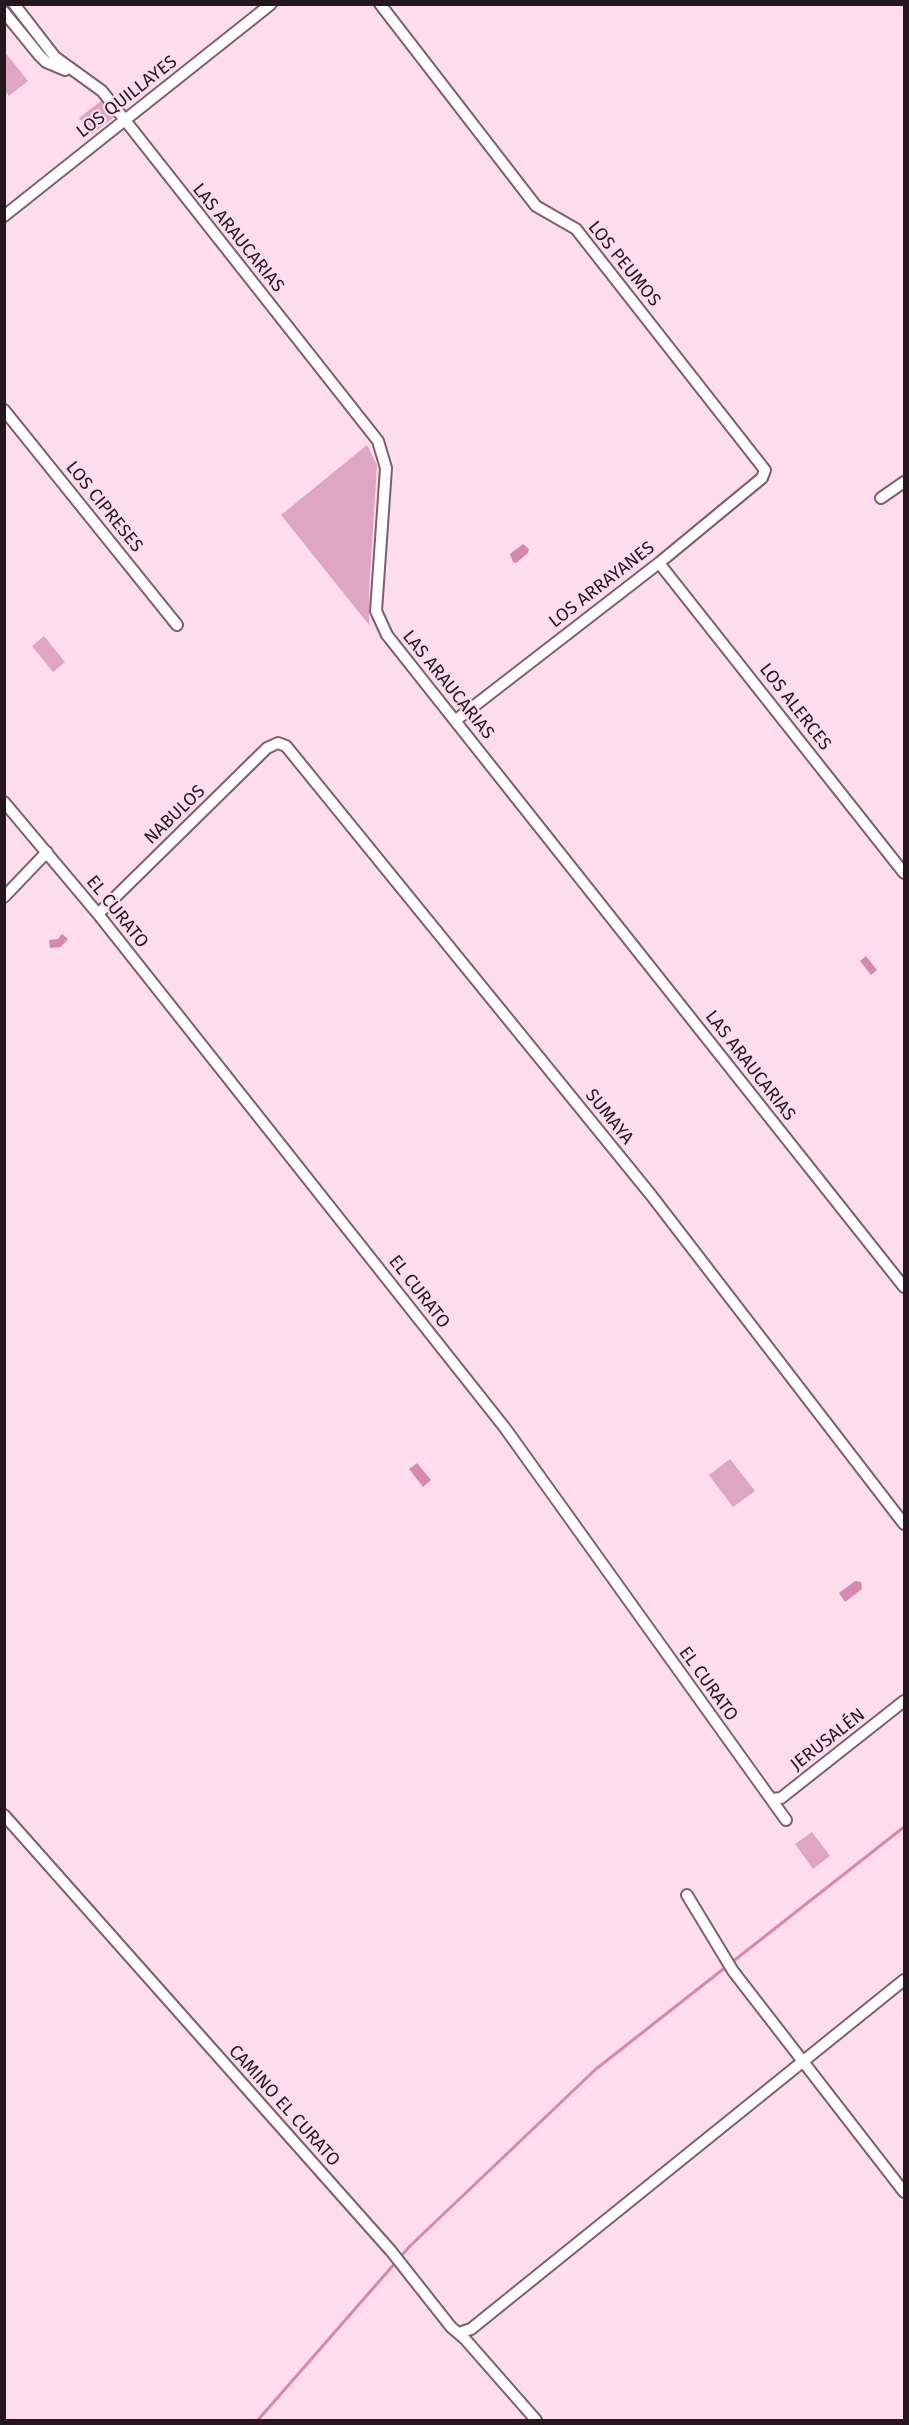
<!DOCTYPE html>
<meta charset="utf-8">
<style>
body{margin:0}
#map{position:relative;width:909px;height:2425px;overflow:hidden;background:#ffddec;font-family:"Fira Sans",sans-serif}
canvas{display:block}
.frame{position:absolute;inset:0;border:6px solid #24181e;pointer-events:none}
</style>
<div id="map">
<canvas width="909" height="2425"></canvas>
<div class="frame"></div>
</div>
<script>
const ctx = document.querySelector('canvas').getContext('2d');
ctx.lineJoin = 'round';
function fill(path, color) { ctx.fillStyle = color; ctx.fill(path, 'evenodd'); }
const poly = rows => new Path2D(rows.map(r => 'M' + r).join(''));
function trace(path, color, width, dash) { ctx.strokeStyle = color; ctx.lineWidth = width; ctx.lineCap = dash ? 'butt' : 'round'; ctx.setLineDash(dash || []); ctx.stroke(path); }
function write(font, color, halo, rows, align = 'center') {
  ctx.font = font + ' "Fira Sans",sans-serif'; ctx.lineWidth = 4.5; ctx.setLineDash([]); ctx.textBaseline = 'middle'; ctx.strokeStyle = halo; ctx.fillStyle = color; for (const [text, x, y, turn = 0] of rows) {
    ctx.save(); ctx.translate(x, y); ctx.rotate((+turn || 0) * Math.PI / 180); ctx.textAlign = isNaN(turn) ? turn : align; if (halo) ctx.strokeText(text, 0, 0); ctx.fillText(text, 0, 0); ctx.restore();
  }
}
fill(poly([
 [4,51,28,81,9,96,5,91],
 [101,101,114,117,92,134,79,118],
 [367,445,377,465,369,591,369,625,281,515],
 [44,636,65,662,53,672,32,646],
 [730,1459,755,1491,733,1507,709,1475],
 [812,1832,830,1856,813,1869,795,1844]
]), '#dea6c0');
fill(poly([
 [523,544,529,549,528,553,516,563,513,562,510,554],
 [62,934,68,939,61,947,50,948,49,940,58,939],
 [866,956,877,970,871,975,860,961],
 [417,1463,431,1480,423,1487,409,1469],
 [855,1581,861,1582,862,1589,845,1602,839,1593]
]), '#d788ae');
trace(poly([
 [258,2420,410,2246,596,2069,904,1827]
]), '#d788ae', 3);
const street = poly([
 [14,4,55,57,102,91,378,441,386,468,376,611,387,635,904,1287],
 [380,4,536,206,576,229,765,470,762,478,659,563,456,720],
 [4,12,39,55,46,62,65,70],
 [4,216,271,4],
 [4,410,177,625],
 [881,498,904,482],
 [659,563,904,873],
 [4,802,98,914,505,1428,786,1820],
 [4,897,47,852],
 [98,914,267,748,278,743,286,746,651,1195,904,1524],
 [771,1799,781,1798,904,1701],
 [4,1815,391,2251,451,2327,465,2339,536,2420],
 [687,1895,733,1971,904,2192],
 [459,2333,471,2329,904,1980]
]);
trace(street, '#7d606d', 14);
trace(street, '#fff', 10);
write('18px', '#24181e', '#ffddec', [
 ["LOS QUILLAYES",127,97,-38],
 ["LAS ARAUCARIAS",238,238,51],
 ["LOS PEUMOS",624,264,51],
 ["LOS CIPRESES",104,507,51],
 ["LOS ARRAYANES",602,585,-38],
 ["LAS ARAUCARIAS",448,685,51],
 ["LOS ALERCES",795,707,52],
 ["NABULOS",175,815,-44],
 ["EL CURATO",117,912,51],
 ["LAS ARAUCARIAS",750,1066,52],
 ["SUMAYA",609,1117,51],
 ["EL CURATO",419,1292,52],
 ["EL CURATO",708,1684,54],
 ["JERUSALÉN",828,1740,-38],
 ["CAMINO EL CURATO",284,2106,48]
]);
</script>
